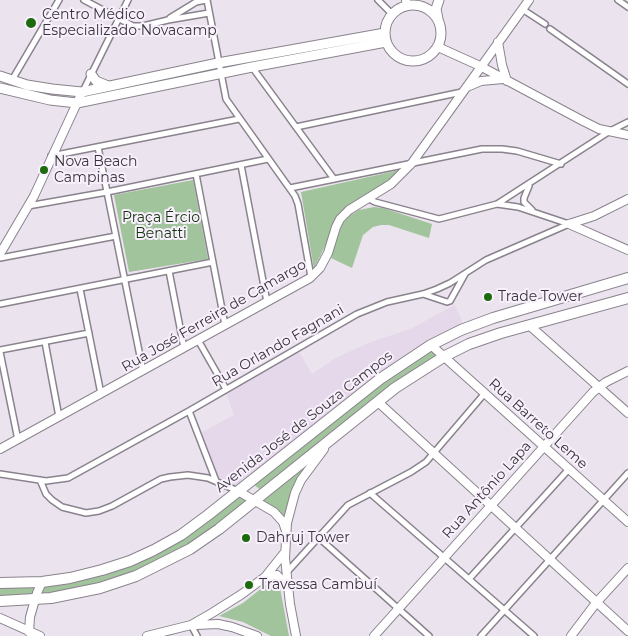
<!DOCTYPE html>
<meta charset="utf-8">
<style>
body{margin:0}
canvas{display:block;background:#ebe3ee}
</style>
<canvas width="628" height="636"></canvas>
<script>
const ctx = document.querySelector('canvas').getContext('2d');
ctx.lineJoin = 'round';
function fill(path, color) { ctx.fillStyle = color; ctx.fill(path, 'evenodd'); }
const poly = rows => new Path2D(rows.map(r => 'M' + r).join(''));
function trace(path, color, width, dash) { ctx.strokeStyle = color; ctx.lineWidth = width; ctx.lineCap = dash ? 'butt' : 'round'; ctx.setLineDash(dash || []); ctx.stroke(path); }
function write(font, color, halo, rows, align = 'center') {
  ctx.font = font + ' Montserrat,sans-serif'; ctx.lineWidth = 4; ctx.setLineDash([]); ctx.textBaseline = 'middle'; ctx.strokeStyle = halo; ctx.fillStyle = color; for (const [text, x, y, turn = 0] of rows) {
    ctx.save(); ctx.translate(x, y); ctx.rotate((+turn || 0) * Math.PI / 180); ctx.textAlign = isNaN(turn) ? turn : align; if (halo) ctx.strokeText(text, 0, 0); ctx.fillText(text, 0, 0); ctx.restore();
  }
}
fill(poly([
 [455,305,464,326,238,486,218,477,202,432,234,415,226,393,297,348,312,374,334,359,368,343,410,329]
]), '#e4d8ea');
fill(poly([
 [400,170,387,182,356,203,332,229,325,246,314,269,301,192],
 [193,180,208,259,129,272,114,195],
 [374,207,383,208,432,224,429,238,389,225,381,225,373,227,363,235,352,268,331,258,340,230,344,222,351,215,359,210],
 [431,347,440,356,263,492,252,483,384,379],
 [307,461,310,463,284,520,261,500],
 [238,494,249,501,207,535,173,556,110,583,39,596,44,584,145,557],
 [272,580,276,582,280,588,289,636,271,636,243,622,219,616,243,603],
 [0,585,38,585,34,597,0,598]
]), '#a2c49d');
const street = poly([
 [84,0,133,26,143,26,168,20,209,13],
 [207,0,226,99,295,196,298,204,311,277],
 [378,0,392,14],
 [618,0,628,7],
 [522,9,545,24],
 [170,18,196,2,206,0],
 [550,29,628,84],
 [252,67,334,179],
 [12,80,59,0],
 [83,91,128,0],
 [296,127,462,92],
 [98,147,143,371],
 [51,156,239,119],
 [241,165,267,302],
 [196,174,225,325],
 [529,186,524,198,524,202,532,210],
 [290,188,482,149,502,149,517,151,561,164],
 [369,199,375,202,439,219,497,204,610,131,628,122],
 [497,204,518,207,569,224],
 [28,206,107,192,268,159],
 [0,258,116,236],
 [169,271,184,348],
 [80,289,101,394],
 [423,294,447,302,450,301,465,274],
 [0,304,213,262],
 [198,340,226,389],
 [45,342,59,417],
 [0,350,89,333],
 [0,352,18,440],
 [189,411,216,481],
 [0,474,46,481,68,478,189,411,357,314,387,302,423,294,437,289,450,283,486,260,569,224],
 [40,480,46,494,52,500,62,507,86,513,99,511,112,506,161,479,170,477,188,475,208,478,238,491],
 [370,493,534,636],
 [318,537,429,636],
 [287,572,348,505,411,472,426,462,485,393],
 [469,579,569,469],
 [191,625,197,636],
 [481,636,628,473]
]);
const secondary = poly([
 [406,0,407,6],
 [498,42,502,65,507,81],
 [438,47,480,66,583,121,599,129,628,135],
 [467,87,481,81,503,79],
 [569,224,594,216,628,199],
 [569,224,628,250],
 [0,254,34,196,82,92],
 [529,325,628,413],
 [431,345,628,522],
 [378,402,628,631],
 [0,449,310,278,320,268,328,253,336,227,340,219,349,210,391,184,412,163,529,0],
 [238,491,274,512,283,522,286,531],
 [265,577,277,575,287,586],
 [0,618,40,636],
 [196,625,218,624,232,627,257,636],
 [29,632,30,617,37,593,42,582],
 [147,636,191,625,212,613,242,594,265,577,285,552],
 [296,636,290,604,285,558,287,523,295,493,301,480,324,449],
 [374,636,593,392,606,382,628,371],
 [571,636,596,603,628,568]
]);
const primary = poly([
 '385 33a28 28 0 1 1 56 0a28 28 0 1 1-56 0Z',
 [438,19,436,9,439,0],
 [91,74,96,81,108,86],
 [0,76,27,85,52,89,82,92,218,63,385,33],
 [0,88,50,100,77,103,252,67,386,42]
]);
const highway = poly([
 [0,583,42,582,70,578,102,570,130,561,154,550,181,535,208,515,380,379,431,345,461,330,493,318,628,278],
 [0,601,51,598,100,588,136,576,190,549,219,529,395,388,445,356,469,344,501,333,628,298]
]);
trace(street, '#8a838d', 8);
trace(secondary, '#8a838d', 10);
trace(primary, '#8a838d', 11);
trace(highway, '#8a838d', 12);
trace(street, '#fff', 5);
trace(secondary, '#fff', 8);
trace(primary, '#fff', 9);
trace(highway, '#fff', 10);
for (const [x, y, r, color] of [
 [31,23,6,"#1c6b0d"],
 [44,170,5,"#1c6b0d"],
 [488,297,5,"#1c6b0d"],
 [246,538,5,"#1c6b0d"],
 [249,585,5,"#1c6b0d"]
]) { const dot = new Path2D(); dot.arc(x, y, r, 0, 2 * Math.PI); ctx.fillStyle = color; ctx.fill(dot); trace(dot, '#f8f0fc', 2); }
write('14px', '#383539', '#f8f0fc', [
 ["Centro Médico",42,15],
 ["Especializado Novacamp",42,31],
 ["Nova Beach",54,162],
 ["Campinas",54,178],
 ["Trade Tower",498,297],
 ["Dahruj Tower",256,538],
 ["Travessa Cambuí",259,585]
], 'left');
write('14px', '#12330c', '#f8f0fc', [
 ["Praça Ércio",161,218],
 ["Benatti",161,234]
]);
write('14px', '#383539', '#f8f0fc', [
 ["Rua José Ferreira de Camargo",214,316,-30],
 ["Rua Orlando Fagnani",278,346,-30],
 ["Avenida José de Souza Campos",304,422,-38],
 ["Rua Barreto Leme",538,424,42],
 ["Rua Antônio Lapa",487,490,-48]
]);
</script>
